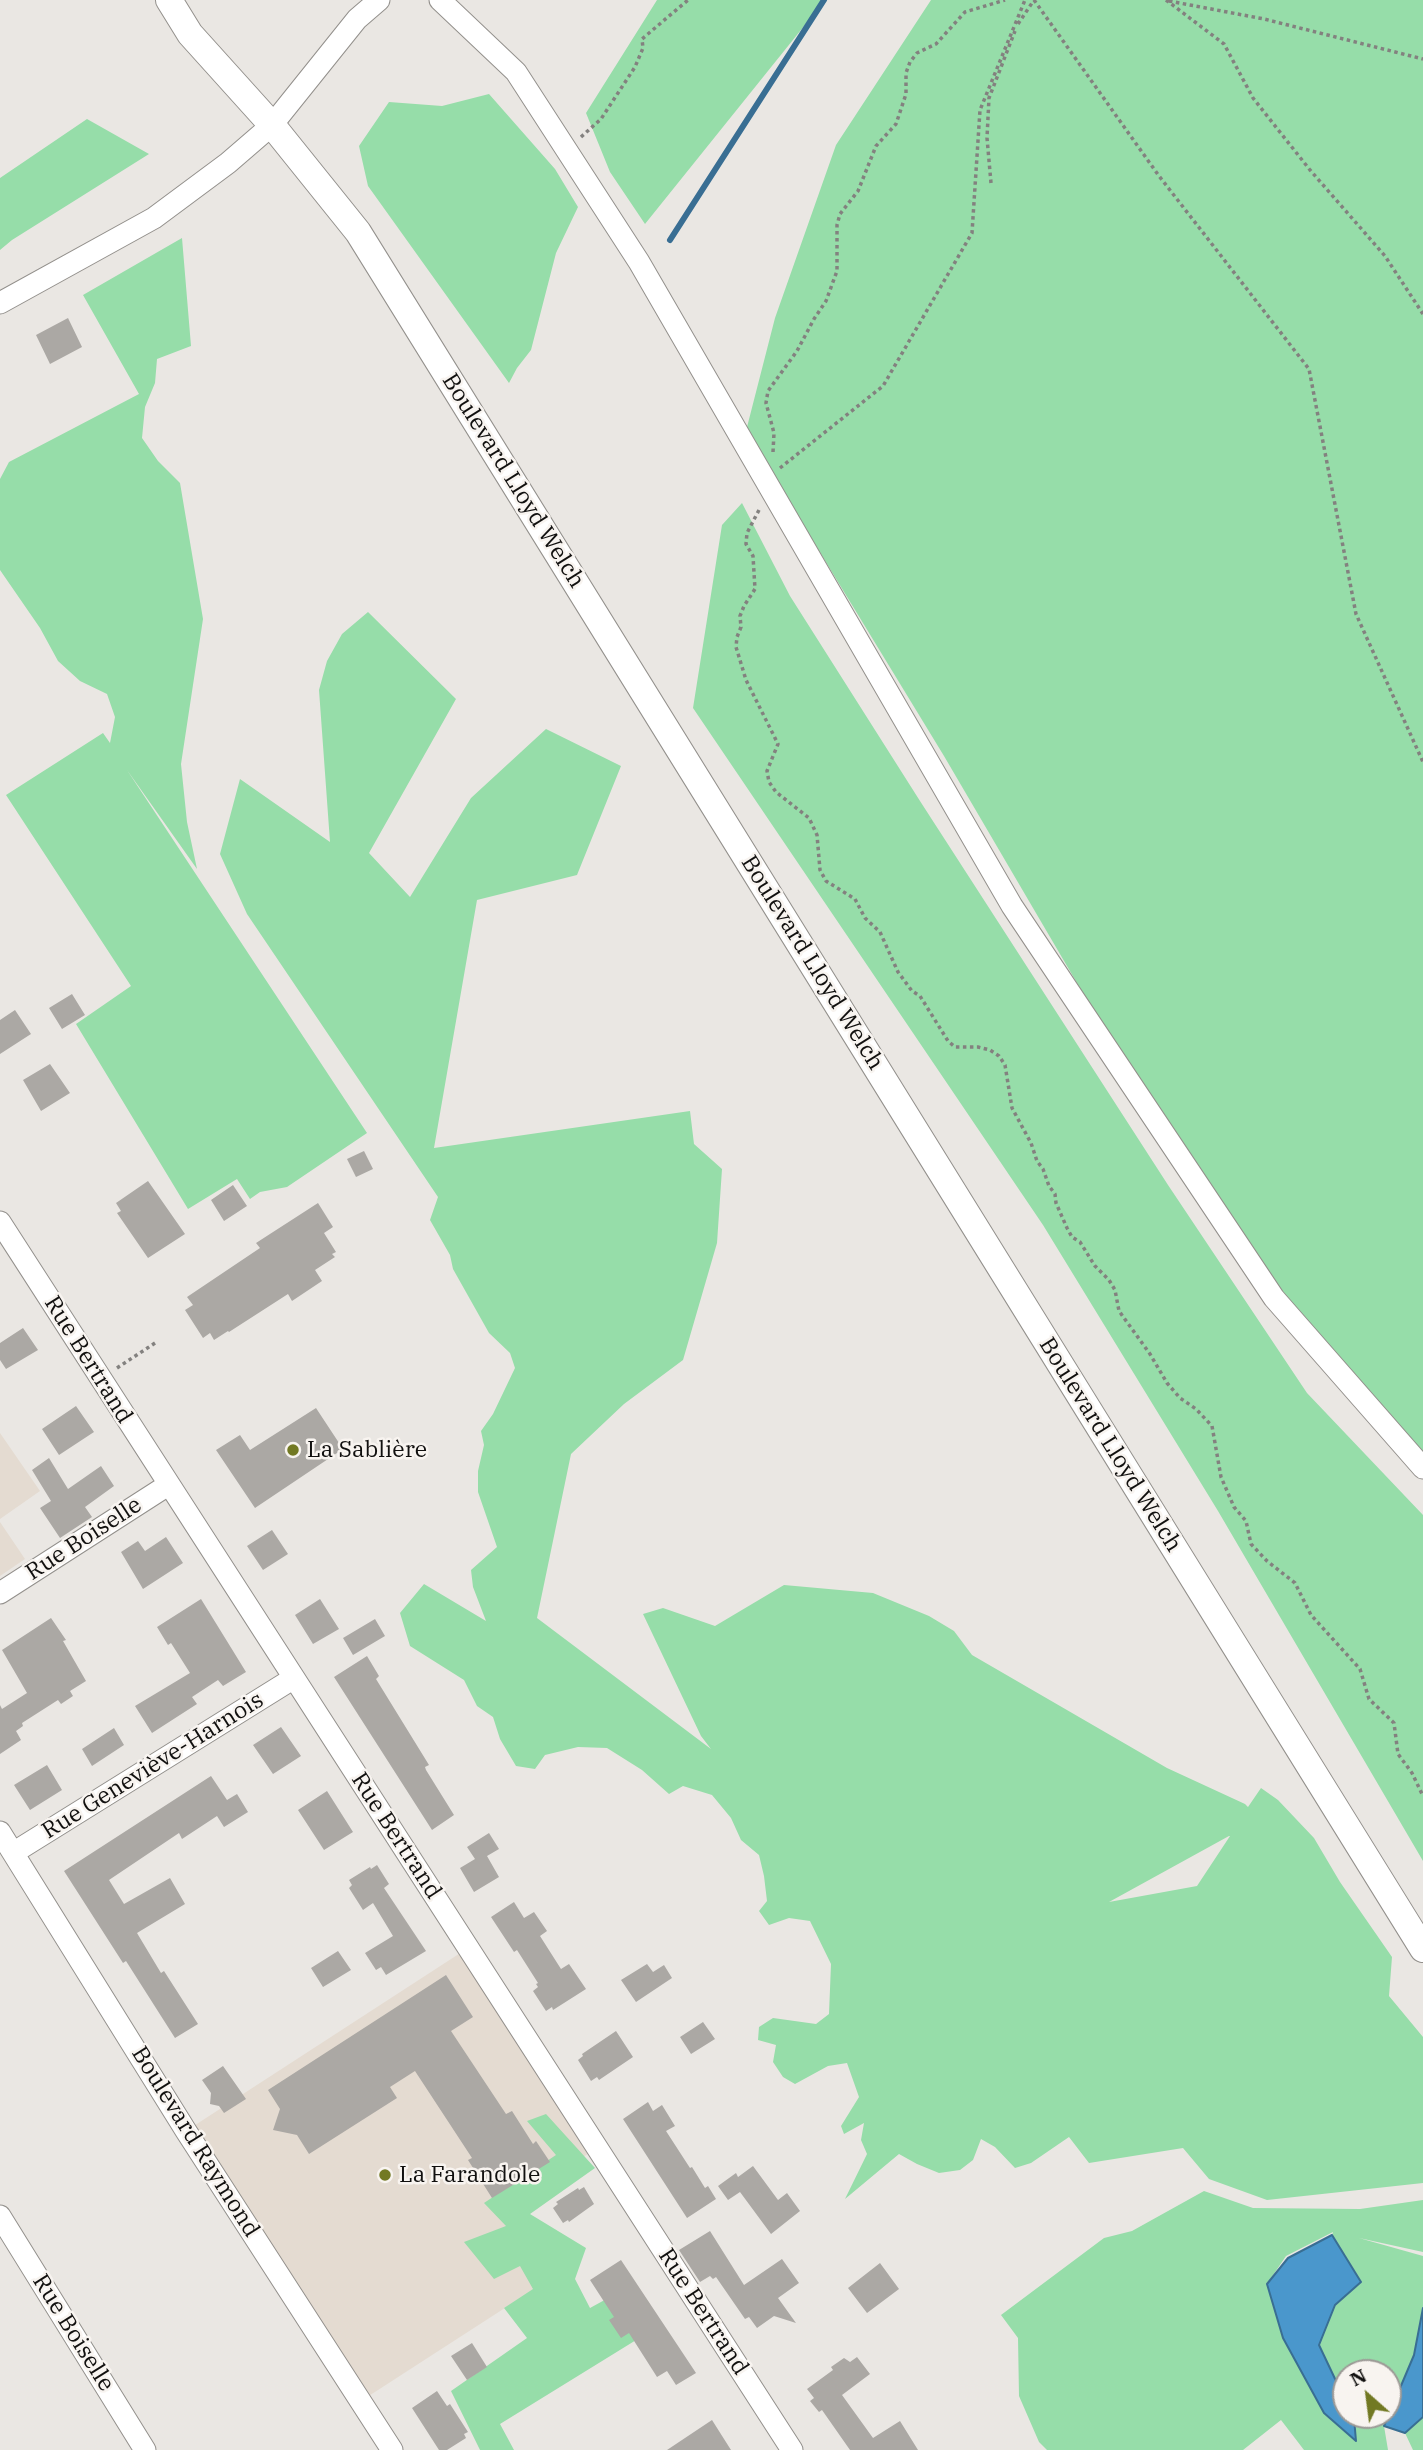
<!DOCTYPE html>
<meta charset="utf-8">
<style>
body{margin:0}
#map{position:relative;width:1423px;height:2450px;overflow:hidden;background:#eae7e3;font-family:"IBM Plex Serif",serif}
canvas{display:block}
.north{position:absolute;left:1332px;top:2359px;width:70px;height:70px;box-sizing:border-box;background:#f8f4f0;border:2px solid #9c9996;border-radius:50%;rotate:332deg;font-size:19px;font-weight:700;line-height:28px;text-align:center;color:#11100f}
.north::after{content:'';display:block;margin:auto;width:24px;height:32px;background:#727923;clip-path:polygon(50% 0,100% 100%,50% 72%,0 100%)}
</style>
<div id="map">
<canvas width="1423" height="2450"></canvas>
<div class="north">N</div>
</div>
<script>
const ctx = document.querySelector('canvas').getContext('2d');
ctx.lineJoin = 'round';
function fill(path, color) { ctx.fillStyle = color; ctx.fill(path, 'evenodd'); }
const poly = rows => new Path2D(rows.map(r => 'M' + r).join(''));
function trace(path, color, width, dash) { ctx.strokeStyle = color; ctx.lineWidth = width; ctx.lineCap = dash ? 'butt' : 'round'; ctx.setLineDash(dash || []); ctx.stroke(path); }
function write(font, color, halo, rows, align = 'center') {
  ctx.font = font + ' "IBM Plex Serif",serif'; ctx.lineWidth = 5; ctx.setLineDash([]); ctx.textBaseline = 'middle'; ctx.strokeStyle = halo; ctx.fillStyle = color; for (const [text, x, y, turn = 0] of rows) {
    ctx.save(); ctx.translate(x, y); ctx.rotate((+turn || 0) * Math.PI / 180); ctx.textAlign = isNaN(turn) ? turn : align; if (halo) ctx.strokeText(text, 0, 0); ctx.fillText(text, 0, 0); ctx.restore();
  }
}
fill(poly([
 [0,1433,40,1491,0,1519],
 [0,1522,25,1559,0,1576],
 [468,1948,597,2148,514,2202,559,2273,361,2401,186,2131]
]), '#e4dbd1');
fill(poly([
 [657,0,825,0,645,224,610,172,586,113],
 [931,0,1423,0,1423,1473,1363,1413,1132,1077,944,756,746,431,775,318,836,145],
 [489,94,555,169,578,207,556,253,531,350,517,368,509,383,368,186,359,146,389,102,442,106],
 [87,119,149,154,12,240,0,250,0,178],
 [182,238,191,346,157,359,155,383,145,407,142,438,158,461,180,483,203,619,181,764,187,822,197,869,127,770,367,1133,287,1187,260,1192,250,1199,237,1179,188,1209,76,1024,131,986,6,795,103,733,110,743,115,717,107,694,80,681,58,661,40,628,0,570,0,479,9,462,139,394,83,295],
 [742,503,790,596,920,801,1168,1185,1307,1393,1423,1515,1423,1861,1218,1511,1043,1225,693,708,722,525],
 [368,612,456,699,369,853,410,897,471,798,546,729,621,766,577,875,477,900,434,1148,690,1111,694,1144,722,1169,717,1243,683,1360,624,1404,571,1454,537,1618,711,1749,701,1736,643,1614,663,1608,715,1626,784,1585,873,1593,929,1616,954,1631,972,1655,1167,1768,1245,1804,1248,1807,1261,1788,1278,1800,1314,1838,1340,1882,1392,1957,1389,1996,1423,2037,1423,2183,1267,2200,1209,2179,1183,2148,1089,2163,1069,2137,1031,2163,1015,2168,995,2147,981,2139,973,2160,960,2170,939,2173,917,2164,899,2154,845,2199,867,2154,861,2140,864,2123,844,2134,841,2126,859,2097,847,2063,828,2066,795,2084,783,2077,773,2062,776,2045,758,2040,759,2027,773,2018,816,2024,829,2014,831,1964,810,1921,789,1918,769,1925,759,1911,767,1901,764,1876,759,1855,741,1840,731,1818,712,1795,683,1786,669,1794,642,1770,607,1748,578,1747,545,1755,535,1769,516,1766,500,1739,493,1717,477,1706,464,1680,410,1646,400,1613,424,1584,486,1621,473,1587,471,1570,497,1547,478,1492,478,1471,484,1445,481,1431,493,1414,515,1368,510,1353,489,1333,453,1269,450,1255,430,1220,438,1197,247,914,220,854,240,779,330,842,319,690,327,661,342,634],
 [1230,1836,1197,1886,1109,1902,1229,1836],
 [546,2114,595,2168,530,2214,586,2248,575,2279,590,2308,621,2291,641,2337,500,2424,514,2450,480,2450,451,2391,527,2338,504,2308,533,2289,520,2266,494,2279,464,2242,506,2226,484,2203,556,2155,527,2121],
 [1204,2191,1253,2208,1360,2209,1423,2200,1423,2252,1359,2238,1423,2256,1423,2308,1414,2355,1384,2426,1388,2450,1304,2450,1281,2420,1243,2450,1047,2450,1039,2442,1019,2396,1018,2338,1001,2315,1104,2238,1132,2231],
 [1333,2232,1332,2235,1361,2281,1335,2305,1319,2345,1346,2402,1346,2373,1388,2373,1388,2415,1352,2415,1354,2418,1324,2413,1267,2284,1286,2256],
 [1423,2417,1423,2450,1413,2450,1405,2433]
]), '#96dda9');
const water = poly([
 [1332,2235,1361,2282,1335,2305,1319,2345,1346,2402,1346,2415,1352,2415,1354,2418,1356,2441,1324,2413,1283,2338,1267,2284,1288,2258,1332,2235],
 [1423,2308,1423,2417,1405,2433,1384,2426,1414,2355,1423,2308]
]);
fill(water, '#4a97cc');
trace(water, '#396e93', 2);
trace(poly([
 [670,240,824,0]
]), '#396e93', 6);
fill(poly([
 [68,318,82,347,50,364,36,335],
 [72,994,85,1015,62,1029,49,1008],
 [15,1010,31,1034,0,1054,0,1020],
 [50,1064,70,1093,41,1111,23,1080],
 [364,1151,373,1169,356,1177,347,1159],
 [148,1181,185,1234,148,1258,117,1213,121,1211,116,1203],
 [233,1185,247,1206,224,1221,211,1200],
 [318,1203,333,1227,324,1233,336,1252,332,1254,335,1257,315,1270,322,1281,292,1301,288,1294,229,1332,228,1331,214,1340,210,1333,203,1338,185,1310,193,1305,187,1297,260,1248,256,1243],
 [23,1328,38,1350,6,1369,0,1360,0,1343],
 [76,1406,94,1432,59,1455,42,1429],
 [316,1408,343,1449,255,1508,216,1450,240,1435,250,1450],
 [49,1458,68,1489,101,1466,114,1486,85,1507,92,1517,60,1538,40,1508,51,1501,32,1470],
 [272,1530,288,1554,263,1570,247,1546],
 [166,1537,183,1563,143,1589,121,1552,138,1541,145,1551],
 [201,1599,246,1672,223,1686,218,1680,192,1697,197,1704,152,1733,135,1706,190,1673,171,1643,168,1645,157,1627],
 [320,1599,339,1629,313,1644,295,1615],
 [51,1618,66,1640,63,1641,86,1681,70,1691,73,1696,61,1704,58,1700,22,1723,23,1726,16,1731,21,1740,0,1754,0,1705,2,1709,27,1693,2,1650],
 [375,1619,385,1636,353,1655,343,1638],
 [367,1656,379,1676,376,1679,429,1765,425,1767,426,1770,454,1815,432,1830,334,1677],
 [281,1727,301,1756,273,1774,253,1745],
 [114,1728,124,1745,92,1766,82,1749],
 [47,1765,62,1790,30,1810,14,1785],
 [211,1776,227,1800,237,1794,248,1812,224,1827,217,1816,182,1839,179,1833,109,1880,124,1904,170,1878,185,1904,137,1933,161,1973,164,1971,198,2024,175,2038,126,1961,123,1963,64,1871],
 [327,1791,353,1832,324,1850,298,1810],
 [489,1833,499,1849,487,1856,499,1877,474,1892,460,1868,475,1859,467,1847],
 [377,1865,389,1884,384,1888,426,1951,386,1975,381,1967,376,1970,365,1953,393,1936,373,1903,363,1910,349,1888,352,1885,349,1880,370,1867,371,1869],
 [514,1902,524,1918,534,1912,547,1931,540,1936,561,1969,569,1964,586,1989,553,2010,552,2007,546,2011,533,1991,538,1987,536,1984,538,1983,517,1950,514,1952,491,1917],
 [338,1951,351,1970,323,1987,311,1968],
 [647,1964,653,1972,664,1965,672,1978,636,2002,621,1980],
 [446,1975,473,2017,451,2031,506,2114,512,2111,533,2144,536,2141,550,2162,492,2198,468,2160,472,2158,415,2071,390,2087,397,2098,309,2154,297,2135,273,2130,280,2109,268,2090],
 [703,2022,715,2039,691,2054,680,2037],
 [616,2031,633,2057,599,2080,597,2077,591,2081,578,2060,583,2056,582,2054],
 [223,2066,246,2099,224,2113,219,2106,210,2104,211,2093,202,2080],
 [648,2102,653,2111,662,2105,675,2126,666,2131,690,2168,692,2167,705,2188,708,2186,716,2199,687,2218,623,2119],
 [753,2166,778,2200,787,2193,800,2211,771,2234,740,2192,728,2200,718,2186,736,2173,738,2177],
 [584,2187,594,2204,569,2222,568,2220,563,2223,553,2208,558,2204,556,2202,578,2188,579,2190],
 [710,2231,744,2285,782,2259,799,2283,778,2298,796,2323,774,2316,757,2328,749,2317,745,2319,716,2277,713,2279,710,2276,700,2282,679,2250],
 [621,2260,696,2373,676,2385,667,2371,657,2377,629,2333,621,2338,609,2320,614,2317,590,2280],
 [880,2263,899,2289,867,2313,848,2288],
 [472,2343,487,2367,467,2380,451,2356],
 [857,2357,870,2374,842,2395,873,2438,900,2421,918,2450,850,2450,822,2410,819,2412,810,2401,814,2398,807,2389,833,2370,831,2367,844,2358,850,2362],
 [437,2391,447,2406,450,2404,468,2432,464,2434,466,2438,447,2450,439,2450,412,2408],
 [712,2420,731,2450,667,2450]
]), '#aba8a4');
const minor = poly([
 [440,0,516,72,639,262,1012,906,1274,1298,1423,1468],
 [0,303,154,218,228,163,272,125,357,19,379,0],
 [0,1222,792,2450],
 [0,1593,168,1485],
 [0,1832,186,2131,392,2450],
 [13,1853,294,1678],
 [0,2216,145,2450]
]);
const major = poly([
 [169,0,190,34,272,125,358,232,1423,1949]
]);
trace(minor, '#93908c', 23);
trace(major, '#93908c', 28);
trace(poly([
 [1034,0,1159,176,1309,369,1356,614,1423,762],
 [1166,0,1224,44,1253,98,1310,170,1385,256,1423,314],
 [1169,1,1264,19,1423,59],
 [1018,24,1034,0],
 [581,137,601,119,635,67,643,48,642,39,688,0],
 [991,183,987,138,989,98,1015,31],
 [773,452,774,433,766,403,768,391,797,351,814,319,826,301,837,271,837,225,840,214,858,191,876,146,896,124,906,94,906,73,910,62,917,53,936,44,965,12,1005,0],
 [780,468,883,386,972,233,980,110,1025,0],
 [759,510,747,533,746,544,753,556,755,589,744,606,740,616,741,627,737,637,736,647,746,680,778,744,767,771,769,782,776,792,809,818,817,835,820,870,826,881,855,899,865,918,880,932,898,972,912,991,920,996,948,1041,955,1047,978,1047,990,1050,999,1056,1005,1065,1012,1108,1031,1143,1037,1161,1043,1169,1049,1186,1055,1194,1056,1203,1067,1228,1072,1237,1080,1242,1095,1266,1109,1280,1115,1290,1119,1311,1150,1354,1167,1383,1180,1398,1196,1409,1212,1426,1221,1477,1234,1507,1246,1521,1251,1544,1267,1561,1295,1583,1311,1615,1360,1669,1369,1699,1394,1723,1398,1754,1412,1773,1423,1796],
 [117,1368,155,1343]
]), '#83817f', 3.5, [3.5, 3.5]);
trace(minor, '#fff', 21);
trace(major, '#fff', 26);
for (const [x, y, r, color] of [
 [293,1450,7,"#727923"],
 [385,2175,7,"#727923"]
]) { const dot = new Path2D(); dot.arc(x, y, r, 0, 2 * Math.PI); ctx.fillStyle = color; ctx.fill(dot); trace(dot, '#f8f4f0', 2.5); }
write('23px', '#11100f', '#f8f4f0', [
 ["Boulevard Lloyd Welch",513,481,58],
 ["Boulevard Lloyd Welch",812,963,58],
 ["Rue Bertrand",88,1360,58],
 ["Boulevard Lloyd Welch",1110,1445,58],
 ["Rue Boiselle",84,1539,-33],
 ["Rue Geneviève-Harnois",153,1766,-32],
 ["Rue Bertrand",396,1836,57],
 ["Boulevard Raymond",195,2142,58],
 ["Rue Bertrand",703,2312,57],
 ["Rue Boiselle",73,2333,58]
]);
write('23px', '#11100f', '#f8f4f0', [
 ["La Sablière",307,1450],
 ["La Farandole",399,2175]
], 'left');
</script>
